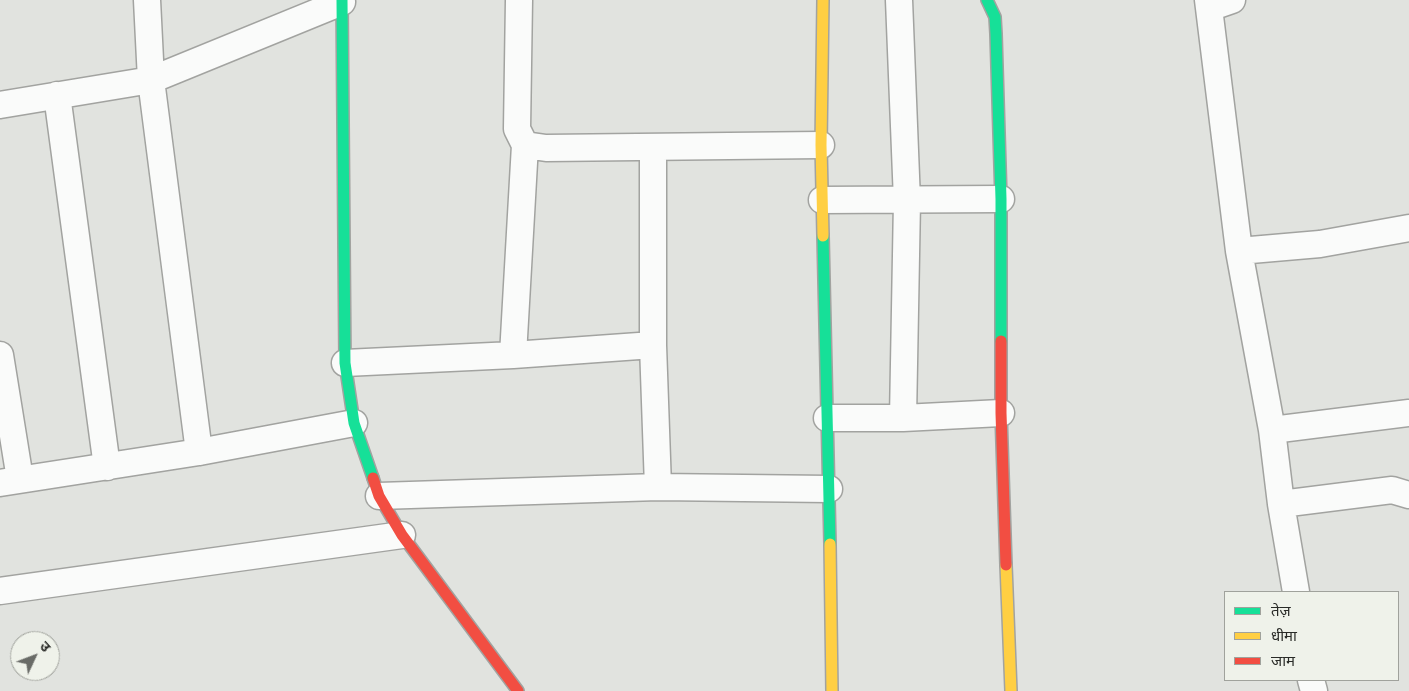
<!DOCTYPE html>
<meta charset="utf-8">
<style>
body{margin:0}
#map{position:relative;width:1409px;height:691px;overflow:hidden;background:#e1e3df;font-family:"Archivo Narrow","Noto Sans Devanagari",sans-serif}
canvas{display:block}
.legend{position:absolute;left:1224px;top:591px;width:175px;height:90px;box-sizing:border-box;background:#eff2ea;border:1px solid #a0a29c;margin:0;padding:6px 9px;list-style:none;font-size:15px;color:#292a27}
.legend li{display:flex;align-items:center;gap:10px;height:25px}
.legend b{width:25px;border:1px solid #a0a29c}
.north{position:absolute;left:10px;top:631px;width:50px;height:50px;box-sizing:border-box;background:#eff2ea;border:1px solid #a0a29c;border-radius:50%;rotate:47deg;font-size:14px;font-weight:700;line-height:20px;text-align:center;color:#292a27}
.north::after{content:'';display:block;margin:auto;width:18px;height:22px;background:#696b67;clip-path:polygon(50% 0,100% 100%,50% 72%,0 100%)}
</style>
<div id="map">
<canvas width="1409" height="691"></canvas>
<ul class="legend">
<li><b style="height:6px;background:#16e098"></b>तेज़</li>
<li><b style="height:6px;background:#ffcf43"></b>धीमा</li>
<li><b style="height:6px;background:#f24e42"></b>जाम</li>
</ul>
<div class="north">उ</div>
</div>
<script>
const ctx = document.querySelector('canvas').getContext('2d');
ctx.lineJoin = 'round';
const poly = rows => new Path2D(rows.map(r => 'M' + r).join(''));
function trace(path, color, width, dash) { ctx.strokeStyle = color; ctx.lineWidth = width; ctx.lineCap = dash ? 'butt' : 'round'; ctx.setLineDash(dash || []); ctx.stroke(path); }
const street = poly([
 [147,0,151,80,199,452],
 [519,0,517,129,525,145,546,148,821,145],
 [899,0,907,201,903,418],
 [1208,0,1239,251,1272,430,1281,504,1296,592],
 [1209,8,1232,0],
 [57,95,107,467],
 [0,105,151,80,342,2],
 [653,147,653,345,658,487],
 [822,200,1001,199],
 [1239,251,1320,244,1409,228],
 [0,355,20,479],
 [513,355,525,145],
 [345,363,513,355,653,345],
 [827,418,903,418,1001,413],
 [1272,430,1409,413],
 [0,483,199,452,354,423],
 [379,496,658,487,829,489],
 [1281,504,1392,490,1409,495],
 [0,591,402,535],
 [1311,680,1314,691]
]);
const fast = poly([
 [342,0,345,363,354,423,373,478],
 [987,0,995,17,996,34,1001,199,1001,341],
 [823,236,830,544]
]);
const slow = poly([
 [823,0,821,145,823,236],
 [830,544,832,691],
 [1006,565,1011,691]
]);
const jam = poly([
 [1001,341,1001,413,1006,565],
 [373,478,379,496,402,535,518,691]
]);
trace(street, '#a2a3a0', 29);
trace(fast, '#a2a3a0', 14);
trace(slow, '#a2a3a0', 14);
trace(jam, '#a2a3a0', 14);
trace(street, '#fafbfa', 26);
trace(fast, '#16e098', 11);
trace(slow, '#ffcf43', 11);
trace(jam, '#f24e42', 11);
</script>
